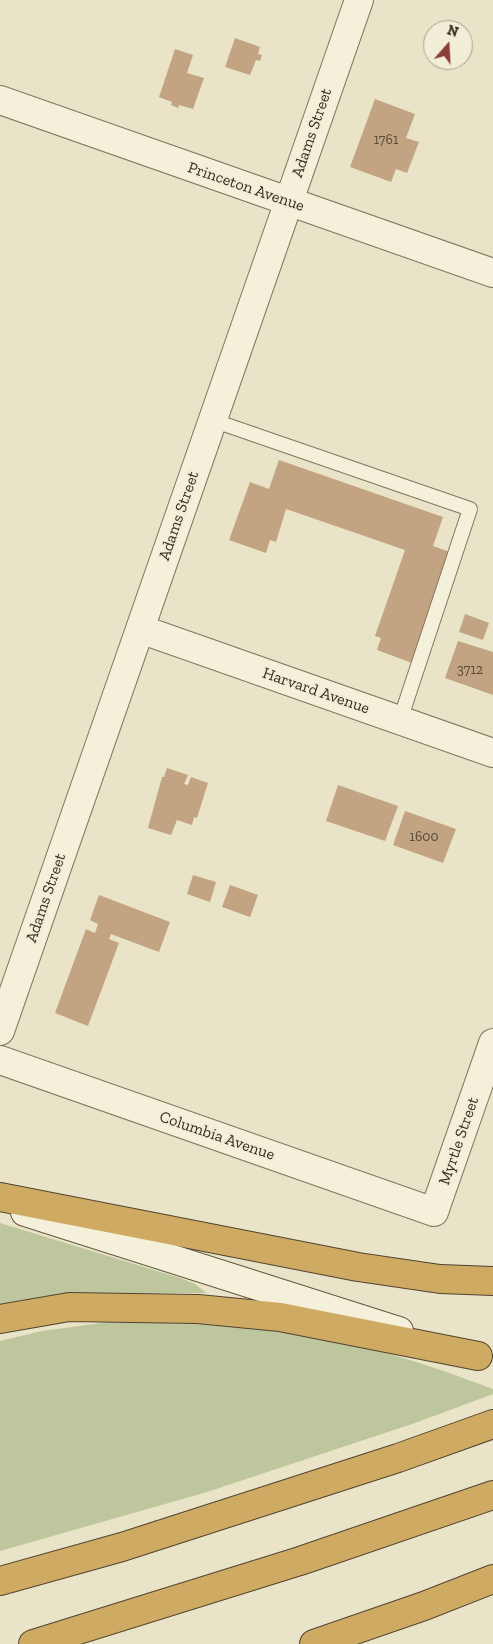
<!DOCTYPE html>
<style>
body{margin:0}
#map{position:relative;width:493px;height:1644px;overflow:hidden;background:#e9e3c7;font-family:"Zilla Slab",serif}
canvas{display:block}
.north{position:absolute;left:423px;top:20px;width:50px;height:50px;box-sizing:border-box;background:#f2edd6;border:1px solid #a6a08e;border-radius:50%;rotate:19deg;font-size:14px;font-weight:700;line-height:20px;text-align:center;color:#352d21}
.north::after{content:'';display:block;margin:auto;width:18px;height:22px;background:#8b3e35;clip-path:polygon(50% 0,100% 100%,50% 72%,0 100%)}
</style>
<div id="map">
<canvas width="493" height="1644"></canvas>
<div class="north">N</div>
</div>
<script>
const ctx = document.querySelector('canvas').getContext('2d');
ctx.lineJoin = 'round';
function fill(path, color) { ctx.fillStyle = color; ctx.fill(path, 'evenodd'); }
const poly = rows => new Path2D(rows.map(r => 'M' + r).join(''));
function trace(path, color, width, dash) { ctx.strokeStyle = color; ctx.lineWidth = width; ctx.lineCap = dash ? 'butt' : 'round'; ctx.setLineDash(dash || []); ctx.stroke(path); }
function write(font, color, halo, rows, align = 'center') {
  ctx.font = font + ' "Zilla Slab",serif'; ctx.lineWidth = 4; ctx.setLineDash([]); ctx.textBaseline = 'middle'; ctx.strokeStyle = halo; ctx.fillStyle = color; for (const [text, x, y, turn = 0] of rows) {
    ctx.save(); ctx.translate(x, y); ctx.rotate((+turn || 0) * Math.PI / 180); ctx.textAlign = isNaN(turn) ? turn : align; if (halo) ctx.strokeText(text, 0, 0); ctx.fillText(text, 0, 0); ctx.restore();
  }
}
fill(poly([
 [0,1223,180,1278,195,1284,206,1293,162,1293,83,1298,0,1314],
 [116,1321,246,1321,349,1341,441,1370,493,1389,493,1394,415,1423,207,1492,0,1551,0,1341,42,1331]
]), '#bdc69c');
fill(poly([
 [235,38,260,47,258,54,262,55,260,61,256,60,250,75,225,67],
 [175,49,193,55,187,73,204,78,193,109,179,105,178,108,171,105,172,102,159,97],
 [375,99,415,114,406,138,419,142,407,173,396,169,391,182,350,167],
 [279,460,443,517,433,546,450,552,412,663,377,650,381,638,375,636,405,550,286,509,276,542,270,540,266,553,229,540,250,482,269,489],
 [465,614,489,623,483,640,459,632],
 [458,641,493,652,493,695,445,678],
 [167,768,188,775,184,784,188,785,191,777,208,783,197,818,194,817,192,825,177,820,171,835,148,828,162,777,164,777],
 [338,785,398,806,385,841,326,821],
 [405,811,456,829,443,863,393,845],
 [193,875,216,882,210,902,187,894],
 [230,885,258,895,250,917,222,907],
 [99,895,170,922,159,952,111,934,109,939,119,943,88,1026,55,1013,86,929,95,933,98,924,90,920]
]), '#c3a482');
const lane = poly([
 [212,420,470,509,400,720]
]);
const street = poly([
 [0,100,493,273],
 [140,629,493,753],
 [0,1031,359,0],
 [0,1060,434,1212,493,1043]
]);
const secondary = poly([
 [25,1212,399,1331]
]);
const highway = poly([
 [0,1197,358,1267,440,1279,493,1281],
 [0,1319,69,1307,198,1309,280,1317,478,1356],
 [0,1581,122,1547,398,1458,493,1424],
 [33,1644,300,1561,493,1495],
 [314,1644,424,1606,493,1579]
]);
trace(lane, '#83765f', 16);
trace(street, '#83765f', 30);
trace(secondary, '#655742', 30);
trace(highway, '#514432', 30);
trace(lane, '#f5f0da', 14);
trace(street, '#f5f0da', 28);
trace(secondary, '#f5f0da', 28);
trace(highway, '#ceaa62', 28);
write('14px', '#584b39', null, [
 ["1761",386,140],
 ["3712",470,670],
 ["1600",424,837]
]);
write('16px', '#352d21', '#f2edd6', [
 ["Adams Street",312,133,-71],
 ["Princeton Avenue",246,187,19],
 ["Adams Street",179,516,-71],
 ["Harvard Avenue",316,691,19],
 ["Adams Street",46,898,-71],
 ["Columbia Avenue",217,1136,19],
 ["Myrtle Street",459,1141,-71]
]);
</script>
